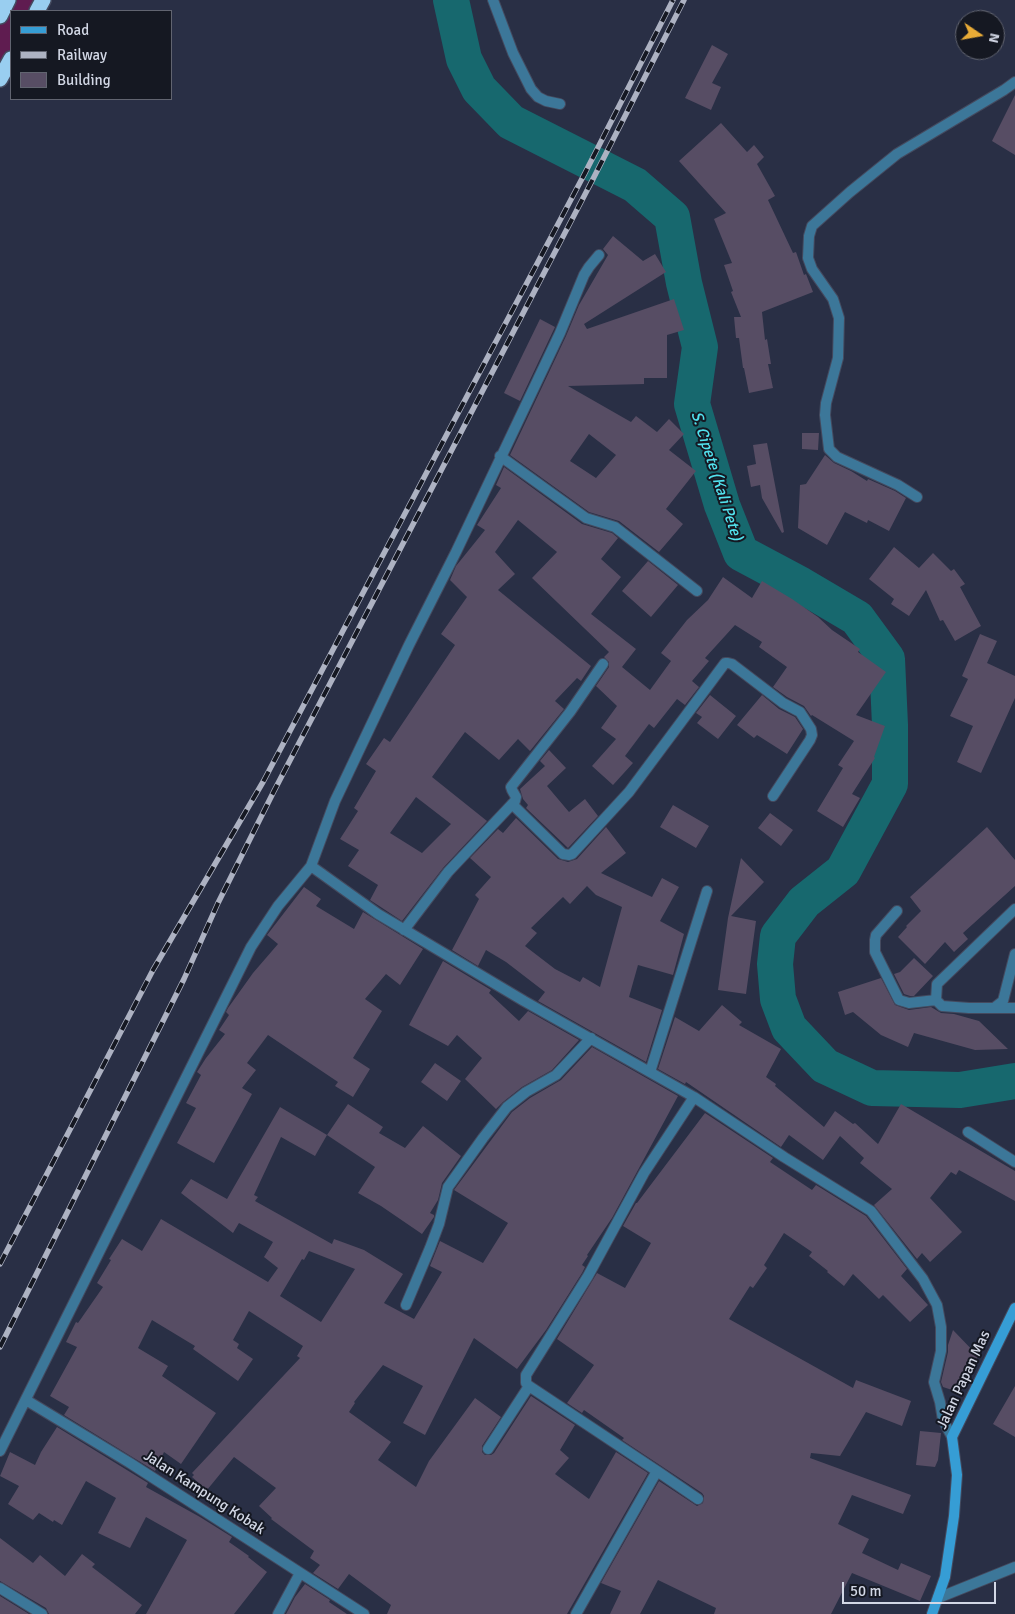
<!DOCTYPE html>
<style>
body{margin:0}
#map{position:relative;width:1015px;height:1614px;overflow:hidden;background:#292f45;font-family:Signika,sans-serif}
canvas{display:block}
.legend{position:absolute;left:10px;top:10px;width:162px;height:90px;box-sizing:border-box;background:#151822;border:1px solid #616470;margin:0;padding:6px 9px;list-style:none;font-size:15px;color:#d2d7e5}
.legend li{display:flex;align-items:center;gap:10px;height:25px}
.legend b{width:25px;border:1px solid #616470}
.north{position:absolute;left:955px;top:10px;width:50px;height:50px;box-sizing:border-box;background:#151822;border:1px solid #616470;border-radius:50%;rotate:102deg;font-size:14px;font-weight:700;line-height:20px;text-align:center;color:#d2d7e5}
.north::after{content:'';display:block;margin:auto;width:18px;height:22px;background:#e8ab37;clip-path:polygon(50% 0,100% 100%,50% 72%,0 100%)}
.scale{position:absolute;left:842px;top:1582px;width:154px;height:22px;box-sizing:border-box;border:2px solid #d2d7e5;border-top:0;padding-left:6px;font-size:15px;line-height:18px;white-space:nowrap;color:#d2d7e5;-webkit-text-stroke:4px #151822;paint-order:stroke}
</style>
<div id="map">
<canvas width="1015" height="1614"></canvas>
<ul class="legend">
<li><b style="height:6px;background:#369dd5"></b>Road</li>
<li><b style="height:6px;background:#adb2c2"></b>Railway</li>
<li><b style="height:14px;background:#574d64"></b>Building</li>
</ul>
<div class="north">N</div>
<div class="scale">50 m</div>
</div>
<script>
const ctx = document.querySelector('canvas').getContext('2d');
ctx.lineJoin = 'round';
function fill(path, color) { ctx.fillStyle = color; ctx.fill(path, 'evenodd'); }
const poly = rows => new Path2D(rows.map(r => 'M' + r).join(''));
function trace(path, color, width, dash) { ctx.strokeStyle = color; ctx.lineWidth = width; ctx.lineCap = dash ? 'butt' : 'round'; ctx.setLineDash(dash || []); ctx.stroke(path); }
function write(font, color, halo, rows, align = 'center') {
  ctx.font = font + ' Signika,sans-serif'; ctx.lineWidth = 4; ctx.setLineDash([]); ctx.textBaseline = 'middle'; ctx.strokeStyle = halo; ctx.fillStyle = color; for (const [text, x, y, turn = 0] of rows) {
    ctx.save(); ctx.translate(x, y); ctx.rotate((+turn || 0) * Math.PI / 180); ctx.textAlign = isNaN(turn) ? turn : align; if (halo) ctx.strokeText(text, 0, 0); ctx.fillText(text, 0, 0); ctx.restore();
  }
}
fill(poly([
 [8,0,43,0,37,11,11,11,11,59,0,79,0,16]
]), '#5f1c50');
trace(poly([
 [451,0,464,59,479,89,511,122,635,185,672,217,684,283,700,347,692,404,722,505,741,553,801,585,857,618,887,659,890,725,890,784,843,871,804,902,778,936,775,964,778,999,789,1028,825,1066,872,1088,960,1090,1015,1081]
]), '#17686e', 36);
fill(poly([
 [712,45,728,54,712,83,721,87,711,110,685,98],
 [1015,95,1015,155,992,141],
 [721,123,747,152,754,145,764,157,757,164,775,196,768,200,793,253,796,252,804,275,806,274,813,292,762,312,765,340,767,339,771,364,768,364,773,388,749,393,744,368,743,368,739,338,736,338,734,317,741,317,731,292,733,291,724,265,732,263,714,219,726,213,679,161],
 [613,236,643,261,655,254,666,272,584,324,587,329,674,299,684,330,667,335,667,378,644,378,644,384,568,386,631,422,636,416,657,432,669,419,684,434,669,450,696,471,666,509,683,524,659,552,619,521,589,512,510,455,566,336,579,305,608,255,603,249],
 [589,434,616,455,596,478,570,461],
 [540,319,555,327,520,401,504,393],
 [802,433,819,433,818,450,802,449],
 [767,443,784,532,782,533,762,498,760,485,751,487,747,466,756,464,753,445],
 [825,455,834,463,851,471,867,481,868,479,895,491,906,498,889,531,868,520,867,523,845,512,827,545,798,528,800,485,806,484],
 [504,467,582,524,612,533,618,538,601,559,621,577,591,614,636,649,622,667,650,690,671,661,661,653,687,620,708,600,723,577,752,598,762,581,792,599,818,617,832,630,860,649,858,652,886,672,856,715,885,726,874,757,875,758,852,794,860,798,843,827,817,811,843,768,838,765,854,741,812,715,811,716,804,706,787,697,773,687,787,667,759,647,762,642,735,625,705,658,709,661,692,681,699,687,685,705,677,699,654,728,649,724,625,756,633,763,613,785,592,766,616,739,601,728,617,706,596,686,609,667,609,662,604,657,609,652,532,578,557,552,518,520,495,552,515,574,498,590,591,666,581,681,577,678,555,701,564,709,530,751,518,739,499,760,465,732,432,777,487,821,443,868,402,921,370,900,378,885,348,866,359,850,340,839,358,811,354,808,376,771,366,764,384,738,390,742,455,645,441,634,467,597,450,580,456,566,485,530,477,525,501,488,496,485],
 [416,797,451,824,422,853,390,833],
 [894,547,919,568,933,553,951,571,954,569,965,584,960,587,981,626,955,641,943,620,940,621,926,590,909,616,891,604,894,599,869,579],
 [648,561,678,585,651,617,622,591],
 [980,634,997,641,987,663,1015,676,1015,698,981,773,957,762,973,726,950,716,968,679,962,676],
 [710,695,736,716,718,739,697,723,702,717,696,713],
 [762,695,779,709,795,717,803,729,787,754,757,735,754,738,737,725],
 [549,750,566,768,547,786,569,812,585,799,598,816,568,848,526,808,528,805,523,799,520,789,545,766,540,761],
 [673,805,709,826,696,848,660,827],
 [770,813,793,830,781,846,758,828],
 [516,818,558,859,568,862,577,859,606,827,626,853,601,873,652,897,662,878,679,887,660,921,684,934,673,975,638,965,629,997,662,1010,646,1062,538,1001,545,992,506,962,486,950,478,966,452,950,479,899,475,895,491,877,470,858,498,829,503,833],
 [587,886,596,895,622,907,600,987,583,977,580,982,555,969,525,946,537,933,531,928,563,897,570,904],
 [987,827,1015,860,1015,886,963,933,968,939,954,952,945,942,925,964,898,937,907,927,906,926,921,911,910,897],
 [741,858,764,882,731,916,756,921,746,994,718,990,728,918],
 [304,887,321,899,316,906,354,929,363,912,423,949,400,985,386,974,365,999,382,1011,353,1058,370,1069,353,1097,335,1086,338,1082,268,1035,247,1063,256,1070,242,1088,252,1094,214,1163,177,1143,196,1108,186,1103,201,1075,197,1072,206,1058,225,1034,219,1030,229,1015,226,1012,228,1008,253,973,278,944,267,935],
 [914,958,933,976,914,996,910,996,904,994,894,974,900,972],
 [443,961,491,990,489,993,519,1021,528,1011,579,1040,552,1070,522,1087,503,1102,496,1109,465,1079,482,1058,457,1035,448,1046,409,1025],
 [881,978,895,1005,909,1010,931,1007,941,1013,954,1014,979,1021,1008,1049,975,1050,914,1033,908,1047,881,1035,853,1012,845,1015,838,992],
 [722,1005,742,1022,739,1025,781,1049,766,1077,776,1084,775,1086,824,1127,835,1111,853,1124,855,1123,878,1144,901,1104,1015,1171,1015,1201,959,1170,956,1175,951,1172,930,1198,962,1232,930,1262,922,1253,917,1259,874,1205,892,1189,860,1163,864,1158,840,1136,823,1160,789,1135,781,1147,686,1082,685,1084,658,1069,675,1017,699,1031],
 [592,1047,678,1096,612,1218,587,1255,588,1256,582,1265,585,1267,582,1273,546,1330,517,1369,474,1338,425,1435,403,1423,423,1386,383,1365,354,1402,355,1403,349,1412,391,1442,378,1460,416,1487,429,1461,475,1398,501,1417,482,1446,482,1452,485,1455,491,1455,494,1453,531,1396,575,1425,560,1450,569,1458,555,1474,589,1499,616,1452,648,1473,567,1614,387,1614,391,1605,349,1574,338,1589,313,1573,320,1565,310,1558,314,1551,271,1519,272,1518,259,1506,276,1488,234,1457,207,1490,192,1477,194,1475,192,1473,300,1358,297,1356,303,1346,249,1311,233,1340,239,1344,237,1348,253,1359,238,1381,193,1349,195,1346,152,1320,138,1348,168,1366,162,1376,216,1413,181,1464,164,1452,155,1471,64,1415,69,1407,50,1396,77,1347,66,1342,76,1322,78,1323,103,1287,97,1283,111,1260,109,1259,122,1239,142,1251,161,1219,268,1282,278,1268,264,1257,273,1242,239,1223,233,1233,181,1193,191,1179,227,1199,280,1107,327,1135,315,1156,281,1137,254,1195,258,1197,255,1201,332,1244,334,1239,364,1250,403,1274,384,1303,414,1319,442,1272,430,1266,440,1241,483,1263,508,1223,454,1190,512,1112,530,1098,561,1080],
 [309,1251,355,1269,321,1322,280,1296,302,1259,304,1260],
 [435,1063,461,1081,447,1101,421,1082],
 [348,1104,383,1127,379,1133,405,1148,423,1126,461,1156,442,1183,438,1200,430,1213,434,1215,434,1217,422,1234,381,1206,358,1193,375,1167,327,1135],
 [705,1113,773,1158,770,1162,812,1190,816,1185,866,1216,907,1269,901,1276,928,1305,910,1322,883,1295,879,1299,853,1274,844,1286,827,1272,828,1271,809,1256,812,1252,784,1233,764,1265,767,1268,753,1288,750,1286,729,1319,853,1388,856,1380,911,1401,902,1426,866,1412,840,1456,811,1453,810,1458,911,1495,903,1514,852,1495,838,1524,869,1539,862,1553,898,1570,901,1563,931,1576,920,1601,852,1573,831,1614,714,1614,716,1608,658,1580,640,1614,610,1614,621,1591,601,1583,659,1481,697,1506,703,1503,704,1496,702,1493,622,1440,624,1438,584,1410,582,1413,567,1403,594,1365,557,1339,597,1273,625,1288,651,1243,623,1226,636,1203,637,1203],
 [953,1330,978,1356,970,1376,967,1375,961,1393,943,1387,941,1382,948,1352,948,1345],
 [1015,1386,1015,1437,993,1424],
 [57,1427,148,1483,146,1487,200,1517,232,1537,229,1542,249,1556,248,1557,267,1572,234,1614,146,1614,187,1540,146,1517,130,1548,98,1533,116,1498,86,1481,62,1525,54,1520,53,1522,39,1513,33,1520,8,1504,19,1486,0,1476,10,1452,35,1465,41,1452],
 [920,1431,941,1433,938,1460,935,1467,916,1465],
 [0,1538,33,1563,40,1555,65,1576,82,1554,95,1564,92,1567,142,1605,135,1614,49,1614,46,1608,0,1581],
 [305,1584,330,1600,329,1602,347,1614,286,1614,295,1597],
 [0,1596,29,1614,0,1614]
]), '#574d64');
const street = poly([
 [493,0,513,53,531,89,538,97,546,101,560,104],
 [500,456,586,518,615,527,697,591],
 [917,497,898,485,837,457,829,449,825,415,826,403,838,358,839,318,833,299,812,269,808,258,809,236,812,226,850,192,897,154,1004,90,1015,82],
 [512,804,563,854,569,855,572,854,629,792,725,663,728,663,732,664,783,703,800,712,811,729,812,735,810,740,773,796],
 [311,866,335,801,409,645,456,552,560,333,584,275,589,267,599,255],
 [1015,909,937,984,936,1000,942,1006,969,1008,1015,1008],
 [897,911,876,935,875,940,875,952,899,1000,909,1003,936,1000],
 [404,930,448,872,515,801,516,797,512,790,511,787,570,712,603,664],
 [994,1008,1003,1001,1015,954],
 [650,1072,707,891],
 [968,1132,1015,1162],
 [406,1305,430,1248,439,1224,448,1187,483,1138,507,1107,526,1092,556,1075,591,1038],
 [26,1400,130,1463,364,1614],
 [488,1449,529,1386],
 [0,1451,251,947,278,906,311,866,378,914,524,1001,694,1097,784,1157,871,1211,923,1279,937,1305,941,1327,941,1351,934,1382,940,1402,943,1420,952,1437],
 [657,1471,698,1499],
 [0,1588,42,1614],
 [938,1598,1015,1567],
 [278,1614,300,1573],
 [576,1614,657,1471,529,1386,526,1383,526,1375,588,1276,644,1173,694,1097]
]);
const secondary = poly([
 [932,1614,945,1577,954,1516,957,1475,952,1437,1015,1308]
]);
const highway = poly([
 [37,11,43,0],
 [0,16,8,0],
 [0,79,11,59]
]);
trace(street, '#444a5f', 12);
trace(secondary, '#444a5f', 12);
trace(highway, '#444a5f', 18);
trace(street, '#3c7799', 10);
trace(secondary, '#369dd5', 10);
trace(highway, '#99cef0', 15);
const rail = poly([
 [0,1264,153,970,263,782,585,173,673,0],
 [0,1347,184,979,218,903,274,791,593,179,684,0]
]);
trace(rail, '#adb2c2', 5.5);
trace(rail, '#151822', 4, [11]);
write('15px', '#d2d7e5', '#151822', [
 ["Jalan Papan Mas",964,1380,-65],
 ["Jalan Kampung Kobak",204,1493,33]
]);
write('italic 16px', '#52e2ee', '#151822', [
 ["S. Cipete (Kali Pete)",716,476,72]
]);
</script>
